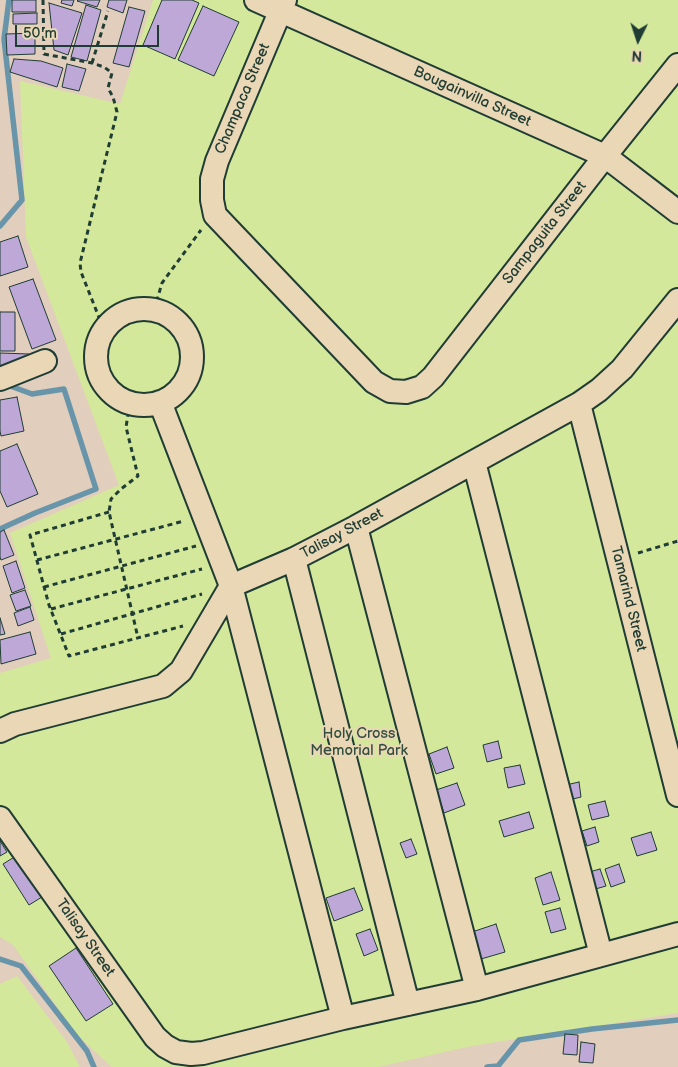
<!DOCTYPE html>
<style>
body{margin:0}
#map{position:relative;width:678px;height:1067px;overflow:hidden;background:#e1cebc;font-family:"Balsamiq Sans",sans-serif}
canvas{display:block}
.north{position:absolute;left:613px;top:15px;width:50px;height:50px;-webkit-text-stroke:4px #ead7b5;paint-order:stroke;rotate:184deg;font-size:14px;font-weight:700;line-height:20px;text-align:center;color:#1f3d34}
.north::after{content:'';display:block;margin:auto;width:18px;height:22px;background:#1f3d34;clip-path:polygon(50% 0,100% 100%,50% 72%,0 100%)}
.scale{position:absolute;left:15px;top:25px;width:144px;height:22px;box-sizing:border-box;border:2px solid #1f3d34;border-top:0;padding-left:6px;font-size:15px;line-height:18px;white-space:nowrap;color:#1f3d34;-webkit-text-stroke:4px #ead7b5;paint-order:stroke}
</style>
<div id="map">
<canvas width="678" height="1067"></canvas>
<div class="north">N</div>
<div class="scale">50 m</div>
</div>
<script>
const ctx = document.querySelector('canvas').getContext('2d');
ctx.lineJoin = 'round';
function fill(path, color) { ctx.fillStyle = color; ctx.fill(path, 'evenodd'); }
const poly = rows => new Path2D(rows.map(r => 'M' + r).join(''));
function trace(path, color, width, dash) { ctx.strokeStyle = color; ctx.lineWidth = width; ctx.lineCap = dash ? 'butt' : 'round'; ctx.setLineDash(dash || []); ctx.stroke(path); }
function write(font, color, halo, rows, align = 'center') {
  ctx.font = font + ' "Balsamiq Sans",sans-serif'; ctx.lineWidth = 4; ctx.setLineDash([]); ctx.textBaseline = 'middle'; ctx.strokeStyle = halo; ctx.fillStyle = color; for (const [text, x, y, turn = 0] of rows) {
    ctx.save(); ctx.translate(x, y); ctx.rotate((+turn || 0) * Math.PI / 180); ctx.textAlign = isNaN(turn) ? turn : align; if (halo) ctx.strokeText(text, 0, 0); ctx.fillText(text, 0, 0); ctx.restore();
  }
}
fill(poly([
 [153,0,678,0,678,1013,472,1046,378,1067,112,1067,77,1035,13,945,0,937,0,673,51,658,10,533,119,485,26,237,20,81,120,104],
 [17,976,67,1042,80,1067,0,1067,0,984]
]), '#d4e89c');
trace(poly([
 [0,226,22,200,4,39,9,0],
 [0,529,35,513,96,489,64,389,32,394,5,384],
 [0,959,21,966,87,1051,94,1067],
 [487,1067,498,1066,519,1040,592,1029,678,1020]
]), '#6895a9', 5.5);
const building = poly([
 [12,0,36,0,36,12,12,12,12,0],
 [62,0,74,0,72,6,61,3,62,0],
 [78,0,100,0,97,7,77,1,78,0],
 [109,0,127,0,123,13,107,7,109,0],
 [162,0,192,0,199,3,175,59,143,45,162,0],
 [49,3,82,13,68,55,54,50,49,3],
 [86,5,101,10,87,61,71,57,86,5],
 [203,6,239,22,214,76,178,60,203,6],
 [129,7,145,11,129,67,113,63,129,7],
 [37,13,37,24,13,24,13,14,37,13],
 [35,33,35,54,7,55,6,34,35,33],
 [14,59,41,61,63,68,57,87,10,72,14,59],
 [67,64,86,69,79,91,62,87,67,64],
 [18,236,28,267,0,276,0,242,18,236],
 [33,279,56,340,32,349,9,287,33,279],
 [0,312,15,312,15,351,0,351,0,312],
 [0,353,29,354,31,362,0,373,0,353],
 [17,397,24,431,1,436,0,431,0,400,17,397],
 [17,444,38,494,7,507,0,491,0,451,17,444],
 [4,530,14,555,1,560,0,557,0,532,4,530],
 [16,561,25,588,12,593,3,566,16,561],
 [25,590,31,606,16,611,10,595,25,590],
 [30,607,34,620,18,626,14,613,30,607],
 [0,618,5,634,0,635,0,618],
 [30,632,36,654,1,664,0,640,30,632],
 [498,741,502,758,487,762,483,745,498,741],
 [447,747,454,768,436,774,429,754,447,747],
 [520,765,525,784,508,788,504,768,520,765],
 [579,782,581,797,569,800,566,785,579,782],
 [457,783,465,805,444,813,436,790,457,783],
 [605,801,609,816,592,820,588,805,605,801],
 [529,812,534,828,504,837,499,821,529,812],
 [595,827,599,842,587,846,582,831,595,827],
 [651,832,657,850,637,856,631,838,651,832],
 [411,839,417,854,406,858,400,843,411,839],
 [0,841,7,852,0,856,0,841],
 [16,856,42,897,29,905,3,864,16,856],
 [619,864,625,882,611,887,605,869,619,864],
 [600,869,606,886,592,890,586,873,600,869],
 [551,872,560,900,543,905,535,878,551,872],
 [354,888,363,910,334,921,326,898,354,888],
 [560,908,566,929,551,933,545,912,560,908],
 [496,924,505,952,481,959,472,932,496,924],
 [370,929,378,950,364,956,356,934,370,929],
 [76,948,113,1004,86,1021,49,966,76,948],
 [565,1034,578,1035,577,1055,563,1054,565,1034],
 [581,1042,595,1044,593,1063,579,1062,581,1042]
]);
fill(building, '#bea8d7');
trace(building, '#1f3d34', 1);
const minor = poly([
 [256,0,605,156,678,212],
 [285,0,217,161,212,179,212,200,215,215,374,382,390,391,406,392,422,387,433,377,605,156,678,65],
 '96 357a48 48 0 1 1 96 0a48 48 0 1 1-96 0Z',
 [0,379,45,361],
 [160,402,231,586,343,1018],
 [579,404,678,795],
 [474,462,601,955],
 [356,527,477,989],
 [294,559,408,1004],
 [0,731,15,724,163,686,181,671,231,586,294,559,356,527,579,404,599,390,622,369,678,300],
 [0,818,155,1037,165,1046,176,1052,191,1054,203,1053,343,1018,477,989,678,934]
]);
trace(minor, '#1f3d34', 26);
trace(poly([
 [43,0,44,54,92,63,104,67,112,73,108,88,113,97,117,112,80,263,81,272,104,330],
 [92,63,108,11],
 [154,310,162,283,201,230],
 [130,403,126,427,138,476,121,489,111,499,109,512,138,638],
 [109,512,30,535,49,605,69,656,183,626],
 [638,553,678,541],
 [37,560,184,521],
 [44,587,196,546],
 [51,609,202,569],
 [61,634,202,594]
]), '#1f3d34', 3, [5, 4]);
trace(minor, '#ead7b5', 22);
write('15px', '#1f3d34', '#ead7b5', [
 ["Bougainvilla Street",472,97,24],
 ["Champaca Street",243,99,-67],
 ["Sampaguita Street",545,233,-52],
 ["Talisay Street",342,534,-28],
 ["Tamarind Street",628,599,76],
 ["Talisay Street",85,938,55]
]);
write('15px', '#314e3e', '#ead7b5', [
 ["Holy Cross",359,734],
 ["Memorial Park",359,751]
]);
</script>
